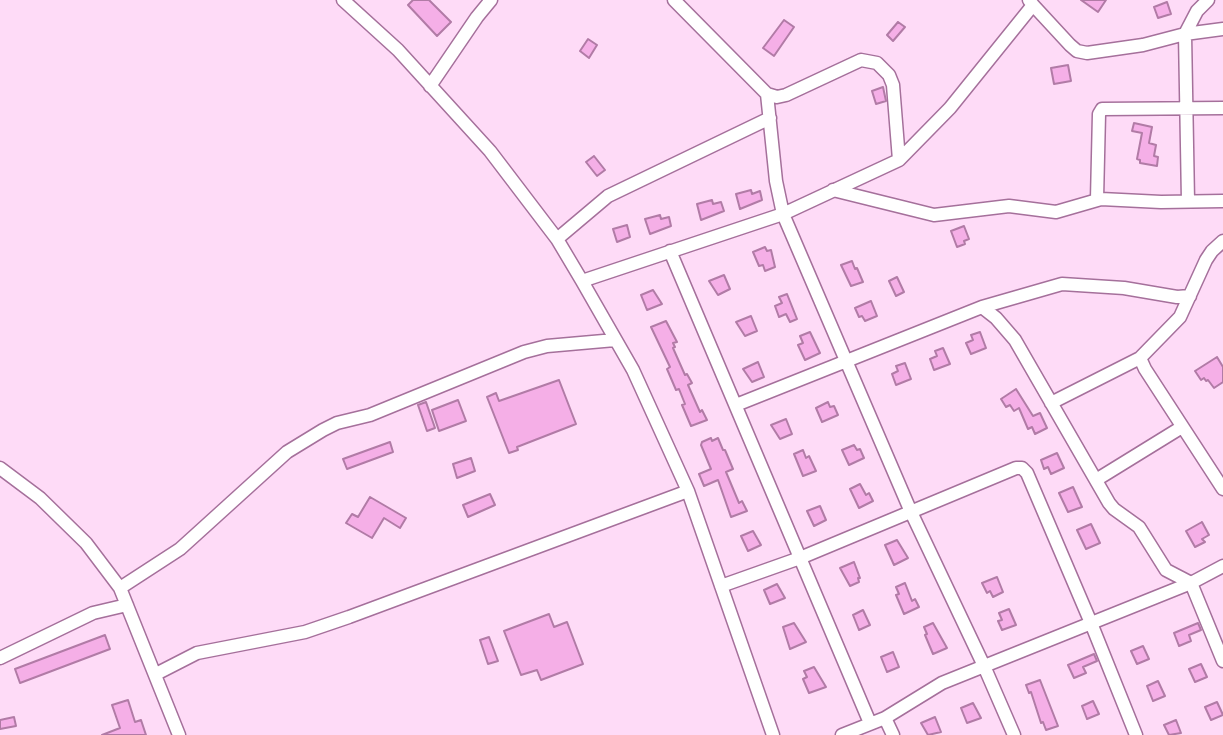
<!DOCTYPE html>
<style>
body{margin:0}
canvas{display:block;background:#fedbf7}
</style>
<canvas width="1223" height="735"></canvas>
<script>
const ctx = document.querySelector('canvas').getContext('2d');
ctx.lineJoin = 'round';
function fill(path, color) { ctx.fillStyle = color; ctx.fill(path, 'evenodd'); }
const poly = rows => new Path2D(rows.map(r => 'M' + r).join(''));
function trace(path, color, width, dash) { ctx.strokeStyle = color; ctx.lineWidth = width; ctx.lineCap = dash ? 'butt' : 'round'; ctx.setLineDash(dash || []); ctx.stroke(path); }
const building = poly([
 [413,0,429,0,451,22,437,36,408,5,413,0],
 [1081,0,1106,0,1098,12,1081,0],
 [1167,2,1171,14,1158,18,1154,7,1167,2],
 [784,20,794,27,774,56,763,48,784,20],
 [898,22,905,27,893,41,887,35,898,22],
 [588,39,597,45,589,58,580,51,588,39],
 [1068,65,1071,81,1054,84,1051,68,1068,65],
 [883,87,886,101,876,104,872,91,883,87],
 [1134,123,1152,127,1149,143,1156,145,1154,156,1158,157,1157,166,1140,163,1140,160,1137,159,1142,133,1132,131,1134,123],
 [594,156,605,170,597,176,586,162,594,156],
 [751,190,752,194,760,191,762,200,740,209,736,194,751,190],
 [712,200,713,204,721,202,724,211,701,220,697,204,712,200],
 [660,215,661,219,669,217,671,226,650,234,645,219,660,215],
 [627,225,630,237,617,242,613,229,627,225],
 [964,226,969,239,964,241,965,244,957,247,951,231,964,226],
 [765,247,767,251,771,250,775,267,765,271,763,265,759,266,753,252,765,247],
 [852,261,855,269,857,268,863,282,851,286,841,265,852,261],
 [724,275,730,289,718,295,709,281,724,275],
 [897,277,904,292,896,296,889,281,897,277],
 [653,290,662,304,647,310,641,295,653,290],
 [787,294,797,319,790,322,786,314,779,317,775,306,782,303,779,297,787,294],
 [871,301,877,316,865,321,862,316,859,317,855,308,871,301],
 [751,316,757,331,745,336,736,322,751,316],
 [666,321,677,342,673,343,675,347,673,348,685,375,687,374,692,383,688,385,700,412,702,410,707,420,691,426,682,405,685,404,679,389,676,390,667,369,670,367,651,327,666,321],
 [810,332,820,353,805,360,798,345,803,343,800,336,810,332],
 [980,332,986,348,971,354,966,343,973,340,971,335,980,332],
 [943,348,950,364,934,370,930,359,937,356,935,351,943,348],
 [1217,357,1223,367,1223,382,1214,388,1208,380,1206,381,1204,378,1201,380,1195,371,1217,357],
 [758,362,764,377,752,382,743,369,758,362],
 [905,363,911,379,896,385,892,374,898,371,896,366,905,363],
 [559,380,576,424,517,447,518,450,509,453,487,397,496,393,499,401,559,380],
 [1016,389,1033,416,1040,413,1047,428,1035,434,1032,427,1028,429,1019,408,1014,411,1010,405,1006,407,1001,399,1016,389],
 [458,400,466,421,439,431,432,410,458,400],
 [426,402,435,428,427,431,418,405,426,402],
 [828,402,830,407,834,406,838,415,822,422,816,408,828,402],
 [786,419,792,434,780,439,771,425,786,419],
 [711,438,712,441,718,438,723,450,725,450,733,469,726,472,739,503,742,501,747,511,731,517,718,480,704,486,699,474,711,469,701,445,702,442,711,438],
 [390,442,393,452,347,469,343,459,390,442],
 [854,445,857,450,860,449,864,458,849,465,842,450,854,445],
 [803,450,806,458,809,456,816,471,803,476,794,454,803,450],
 [1057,453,1064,468,1051,474,1048,467,1044,469,1041,460,1057,453],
 [471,458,475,471,457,478,453,464,471,458],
 [860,484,866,495,869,493,873,501,859,508,850,489,860,484],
 [1073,487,1082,507,1068,512,1059,493,1073,487],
 [490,494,495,505,468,517,463,505,490,494],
 [370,497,406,518,400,528,384,518,372,538,346,523,352,514,358,517,370,497],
 [820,506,826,520,814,526,807,511,820,506],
 [1202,522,1209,535,1202,539,1205,542,1195,547,1186,531,1202,522],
 [1091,524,1100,543,1086,549,1077,530,1091,524],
 [753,531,761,545,748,551,741,536,753,531],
 [897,540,908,558,894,565,885,545,897,540],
 [854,562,860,578,858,578,859,582,850,586,840,568,854,562],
 [997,577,1003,592,993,597,990,591,987,593,982,583,997,577],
 [905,583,912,601,915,599,919,607,904,614,896,595,899,594,896,587,905,583],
 [777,584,785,598,770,604,764,590,777,584],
 [1009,609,1016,625,1002,630,998,621,1002,620,999,613,1009,609],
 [863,610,870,625,859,630,853,615,863,610],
 [549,614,554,627,567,622,583,664,541,680,537,670,521,675,504,631,549,614],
 [794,623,806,642,790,649,783,627,794,623],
 [933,623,947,648,933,654,925,635,927,634,924,627,933,623],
 [1198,623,1201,630,1189,635,1191,641,1179,646,1174,633,1198,623],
 [105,635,110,649,20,683,15,669,105,635],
 [489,637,498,661,488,664,480,640,489,637],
 [1143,646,1149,659,1137,664,1131,651,1143,646],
 [893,652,899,667,887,672,881,657,893,652],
 [1094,654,1097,661,1083,667,1086,673,1074,678,1068,665,1094,654],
 [1201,664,1207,677,1195,682,1189,669,1201,664],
 [814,667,826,687,809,693,803,679,807,677,804,671,814,667],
 [1040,680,1058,726,1046,730,1043,722,1041,723,1031,692,1029,693,1026,685,1040,680],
 [1158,681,1165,696,1153,701,1147,686,1158,681],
 [128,700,135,722,141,720,146,735,102,735,120,728,112,705,128,700],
 [1093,701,1099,714,1087,719,1082,706,1093,701],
 [1217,702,1223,715,1211,720,1205,707,1217,702],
 [973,703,981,718,967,723,961,708,973,703],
 [14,717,16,726,0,729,0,720,14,717],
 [935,717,941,732,928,735,921,723,935,717],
 [1176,720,1181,733,1169,735,1164,725,1176,720]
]);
fill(building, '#f5afe7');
trace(building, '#b17ba6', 2);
const minor = poly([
 [343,0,398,50,490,151,557,239,582,281,633,370,688,491,773,735],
 [674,0,767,94,776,181,783,214,899,160,950,108,1033,5,1029,0],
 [1033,5,1070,45,1077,51,1087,53,1143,45,1185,34,1223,29],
 [430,86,477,17,491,0],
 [767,94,777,97,786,95,861,60,877,63,889,75,893,85,899,160],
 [833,190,934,215,1009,206,1056,212,1101,199,1161,202,1223,201],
 [1097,199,1099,114,1102,109,1223,108],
 [1188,201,1185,34,1197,11,1208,0],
 [557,239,608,196,770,118],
 [670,251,870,723],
 [582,281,783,214,911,512,984,666,1014,735],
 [982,307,996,318,1015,340,1109,503,1114,509,1139,527,1166,570,1191,583,1223,661],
 [1140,358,1145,369,1223,489],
 [1051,403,1140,358,1180,317,1206,260,1212,251,1223,241],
 [736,405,982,307,1062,284,1124,288,1177,297,1190,296],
 [0,468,40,498,86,543,120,588,179,735],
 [1096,480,1182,427],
 [721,586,800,558,1016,468,1022,468,1027,473,1091,623,1136,735],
 [120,588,180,549,287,452,323,430,337,423,370,415,524,352,547,346,615,340],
 [0,658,93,613,127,605],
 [156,674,197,653,305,632,349,617,688,491],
 [885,718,893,735],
 [842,735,885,718,942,683,1191,583,1223,566]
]);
trace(minor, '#a5709b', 15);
trace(minor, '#fff', 12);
</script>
